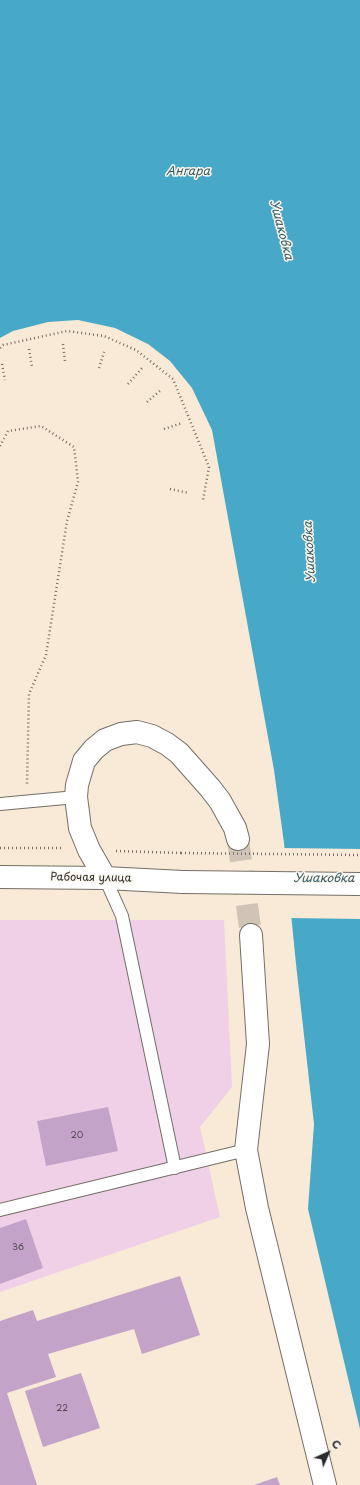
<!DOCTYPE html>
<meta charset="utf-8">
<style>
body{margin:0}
#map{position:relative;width:360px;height:1485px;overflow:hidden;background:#f8ead7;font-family:"Playpen Sans",sans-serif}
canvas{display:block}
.north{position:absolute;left:308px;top:1433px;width:40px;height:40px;-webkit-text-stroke:3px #fbf7ec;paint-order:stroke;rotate:45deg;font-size:11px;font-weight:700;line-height:16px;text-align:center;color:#2b2b2b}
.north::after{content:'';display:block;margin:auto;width:14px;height:18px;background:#2b2b2b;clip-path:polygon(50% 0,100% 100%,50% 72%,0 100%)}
</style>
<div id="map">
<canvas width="360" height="1485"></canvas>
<div class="north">С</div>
</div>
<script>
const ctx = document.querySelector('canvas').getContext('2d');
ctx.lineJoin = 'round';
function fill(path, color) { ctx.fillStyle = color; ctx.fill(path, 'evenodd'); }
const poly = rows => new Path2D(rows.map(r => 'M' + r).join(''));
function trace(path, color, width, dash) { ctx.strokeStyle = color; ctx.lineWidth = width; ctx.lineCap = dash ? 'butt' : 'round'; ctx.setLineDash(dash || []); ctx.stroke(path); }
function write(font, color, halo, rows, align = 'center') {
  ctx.font = font + ' "Playpen Sans",sans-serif'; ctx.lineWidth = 3; ctx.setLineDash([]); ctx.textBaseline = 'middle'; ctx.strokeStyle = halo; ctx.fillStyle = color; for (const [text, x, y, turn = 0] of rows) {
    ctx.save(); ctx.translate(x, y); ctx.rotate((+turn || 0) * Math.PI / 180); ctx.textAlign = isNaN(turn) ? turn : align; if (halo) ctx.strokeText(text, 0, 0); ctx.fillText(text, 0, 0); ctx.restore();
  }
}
fill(poly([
 [0,920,224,920,232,1087,200,1127,220,1217,0,1292]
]), '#efd0e6');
fill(poly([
 [0,0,360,0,360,1429,308,1209,314,1124,296,964,284,843,274,770,212,430,192,388,170,361,148,344,115,328,78,320,48,322,13,331,0,338]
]), '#48a8c7');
fill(poly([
 [283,848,360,849,360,919,289,918]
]), '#f8ead7');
fill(poly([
 [108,1107,118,1151,46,1166,37,1121],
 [26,1219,43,1268,0,1284,0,1228],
 [180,1276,200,1335,142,1354,134,1329,48,1354,56,1377,7,1393,37,1485,0,1485,0,1321,33,1310,37,1321],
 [81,1373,100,1428,43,1447,25,1391],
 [277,1477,280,1485,254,1485]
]), '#c4a3c8');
trace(poly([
 [238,839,251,935]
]), '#cfc4b5', 22, [22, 11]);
const lane = poly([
 [0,804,76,797],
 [105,878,122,916,175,1168],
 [0,1210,246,1150]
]);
const street = poly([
 [105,878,89,850,80,828,76,797,77,785,84,761,94,749,105,740,121,734,137,732,152,736,167,744,179,753,210,788,220,801,235,828,238,839],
 [251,935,258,1044,246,1150,257,1208,325,1485]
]);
const secondary = poly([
 [0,877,105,878,183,882]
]);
trace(lane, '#736e67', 14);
trace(street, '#736e67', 24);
trace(secondary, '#736e67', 24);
trace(poly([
 [63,344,65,361],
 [0,348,3,345,67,331,104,336,136,350,173,379,209,467,203,500],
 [29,349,32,367],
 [2,364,5,380],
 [99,368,105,349],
 [128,384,142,368],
 [147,402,161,390],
 [164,429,182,423],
 [0,446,8,431,41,426,74,447,78,482,67,521,46,655,29,694,27,785],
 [170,489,189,493],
 [0,848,63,848],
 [116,851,181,853]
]), '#736e67', 2.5, [1, 3]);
trace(lane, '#fff', 12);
trace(street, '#fff', 22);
trace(secondary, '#fff', 22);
const secondaryBridge = poly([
 [183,882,360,884]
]);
trace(secondaryBridge, '#736e67', 24, []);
trace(poly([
 [181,853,360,855]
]), '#736e67', 2.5, [1, 3]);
trace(secondaryBridge, '#fff', 22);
write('9px', '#514952', null, [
 ["20",77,1136],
 ["36",18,1248],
 ["22",62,1409]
]);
write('11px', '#2b2b2b', '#fbf7ec', [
 ["Рабочая улица",91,878,1]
]);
write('italic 12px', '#375d69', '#fbf7ec', [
 ["Ангара",188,172],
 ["Ушаковка",281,230,75],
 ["Ушаковка",310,552,-93],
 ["Ушаковка",324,879]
]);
</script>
